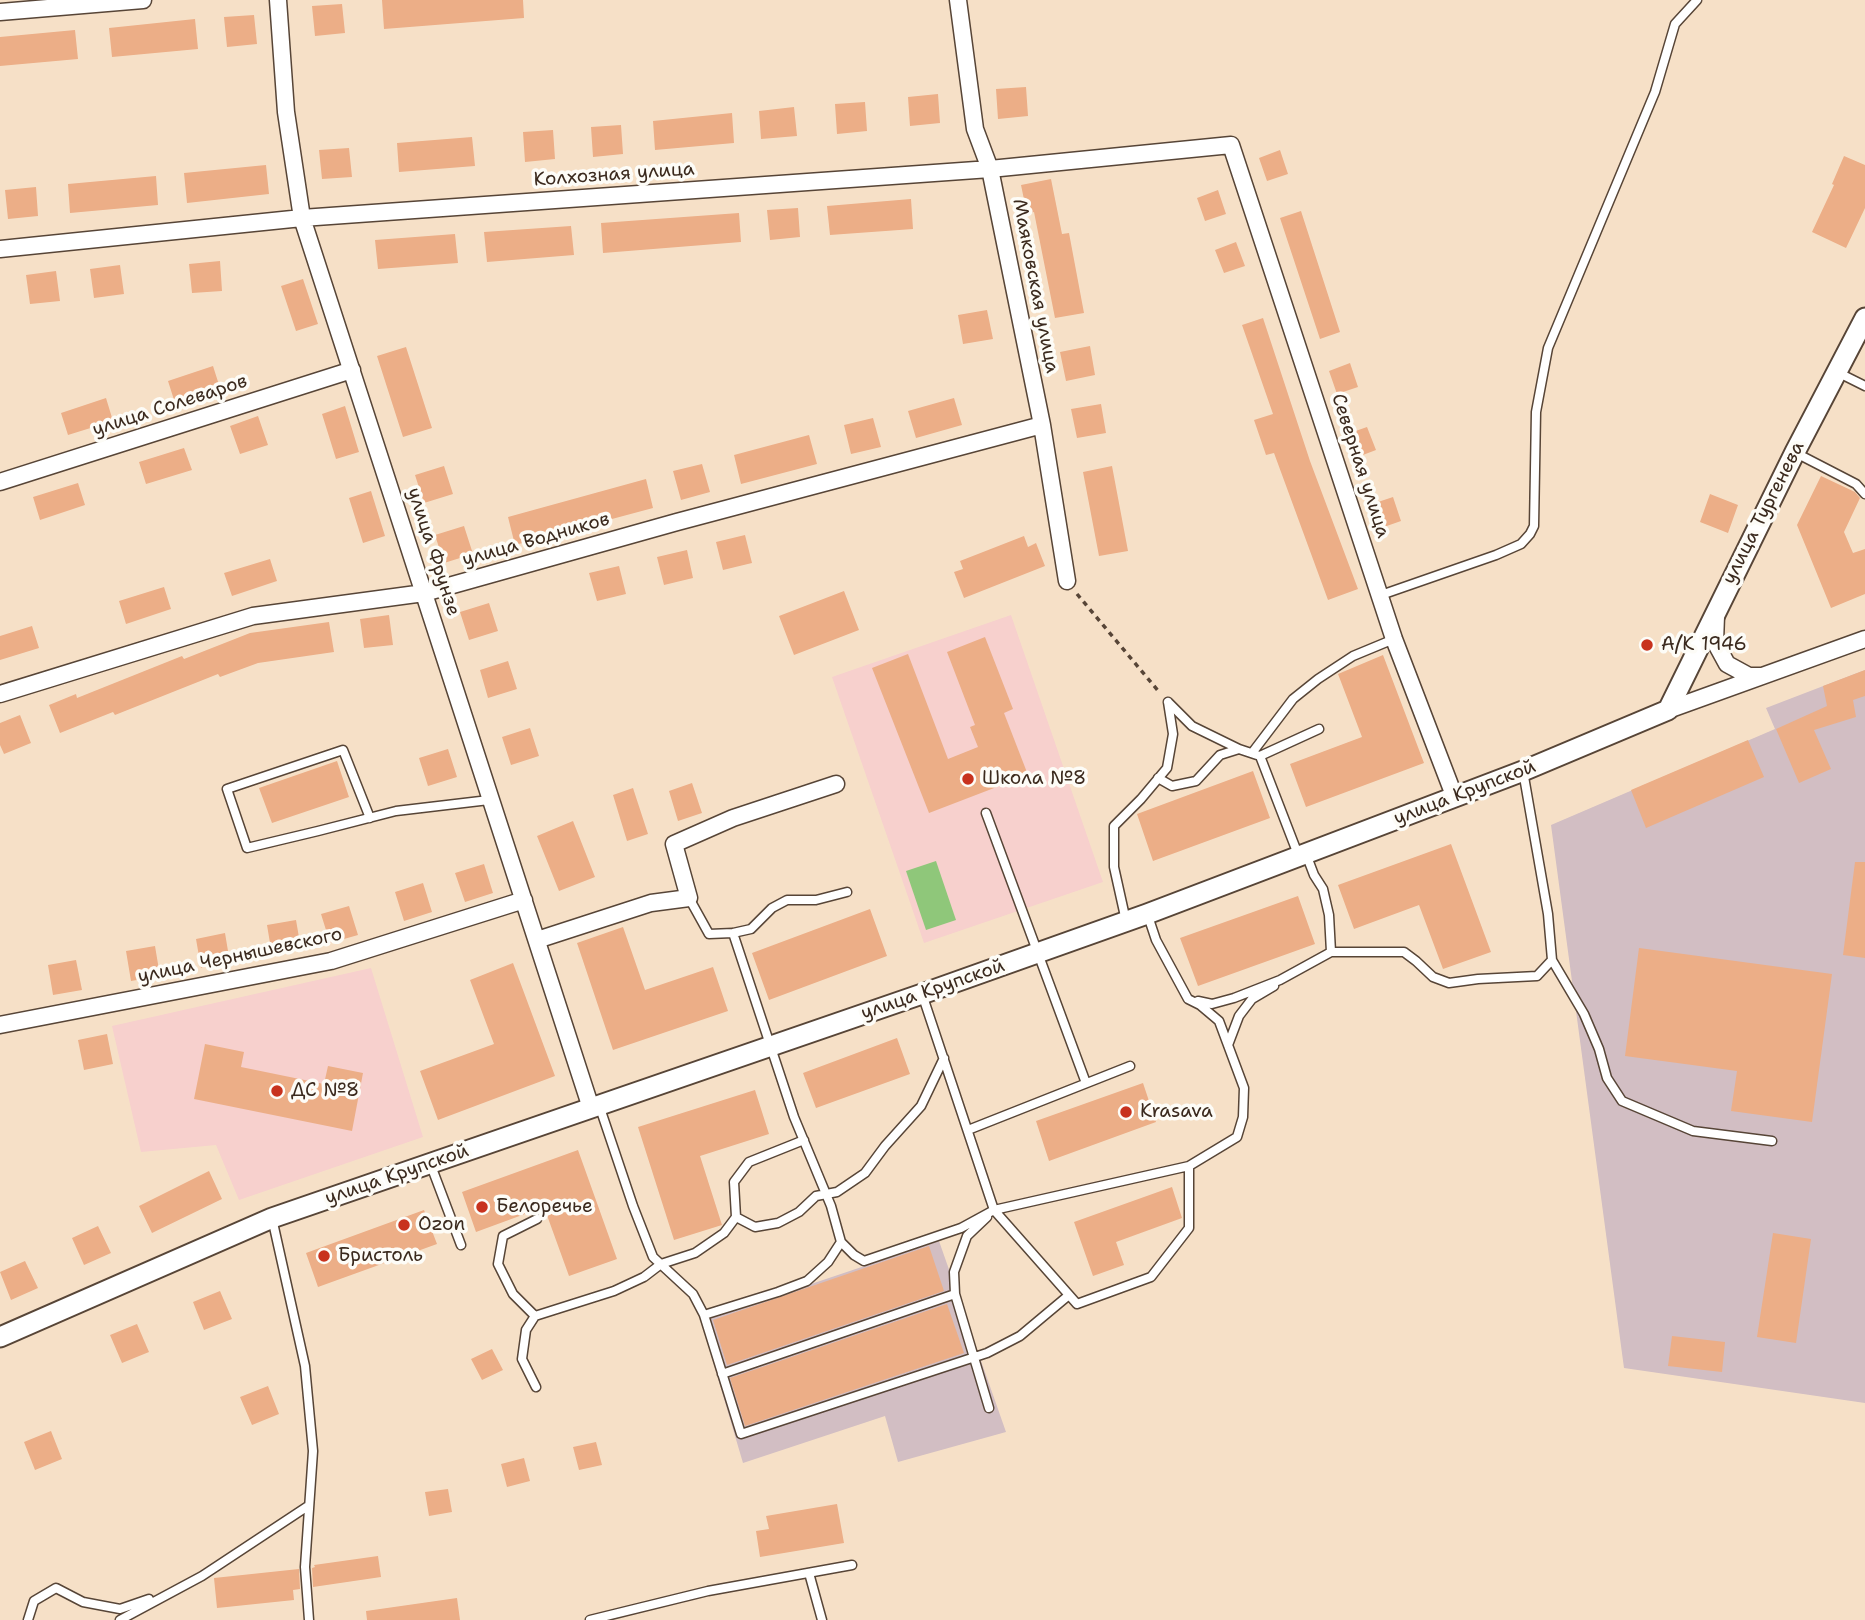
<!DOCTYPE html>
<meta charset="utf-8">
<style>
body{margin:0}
canvas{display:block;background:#f6e0c7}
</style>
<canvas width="1865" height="1620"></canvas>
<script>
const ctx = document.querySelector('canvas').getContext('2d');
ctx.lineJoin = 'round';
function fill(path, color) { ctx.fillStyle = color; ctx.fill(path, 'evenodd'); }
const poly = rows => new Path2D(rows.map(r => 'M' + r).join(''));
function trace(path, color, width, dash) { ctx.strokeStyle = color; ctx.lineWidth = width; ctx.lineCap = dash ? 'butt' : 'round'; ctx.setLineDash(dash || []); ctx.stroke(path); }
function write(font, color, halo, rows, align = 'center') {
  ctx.font = font + ' "Shantell Sans",sans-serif'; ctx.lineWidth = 7; ctx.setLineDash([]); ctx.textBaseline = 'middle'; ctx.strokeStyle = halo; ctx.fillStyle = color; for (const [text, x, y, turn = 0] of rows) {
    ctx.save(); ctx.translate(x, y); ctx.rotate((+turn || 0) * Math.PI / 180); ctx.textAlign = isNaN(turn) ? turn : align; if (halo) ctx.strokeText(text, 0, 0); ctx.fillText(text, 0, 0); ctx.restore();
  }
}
fill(poly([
 [1011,615,1103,882,924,943,832,677],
 [371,968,423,1137,239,1200,216,1145,141,1152,112,1026]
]), '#f7d0cd');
fill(poly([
 [1865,670,1865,1403,1624,1368,1551,825,1775,729,1766,708],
 [939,1241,1006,1432,898,1462,885,1416,743,1463,701,1321]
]), '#d2bec3');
fill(poly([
 [936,861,956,920,926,930,906,871]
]), '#8fc77a');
fill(poly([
 [382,0,523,0,524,18,384,29],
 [342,4,345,33,315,36,312,6],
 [254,15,257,44,227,47,224,17],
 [195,19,198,49,112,57,109,28],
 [75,30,78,59,0,66,0,37],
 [1026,87,1028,116,998,119,996,89],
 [938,94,940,123,910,126,908,97],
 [865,102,867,131,837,134,835,104],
 [794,107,797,136,761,139,759,111],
 [732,113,734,143,655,150,653,121],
 [621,125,623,154,593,157,591,127],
 [553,130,555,159,525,162,523,132],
 [472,137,475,166,399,172,397,143],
 [349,148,352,177,322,179,319,150],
 [1280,150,1288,174,1267,181,1259,158],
 [1844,156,1865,165,1865,208,1846,248,1812,232,1834,185,1832,184],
 [266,165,269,194,187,203,184,173],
 [156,176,158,205,70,213,68,184],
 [1051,179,1062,234,1069,233,1084,313,1055,318,1034,212,1027,214,1021,185],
 [36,187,38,216,8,219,5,190],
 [1218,190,1226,214,1205,221,1197,198],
 [911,199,913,229,830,235,827,206],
 [798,208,800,237,770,240,767,210],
 [1301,211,1340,332,1320,339,1280,218],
 [739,213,741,242,603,253,601,223],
 [571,226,574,255,487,262,484,232],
 [455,234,458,263,378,269,375,240],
 [1236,242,1245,266,1224,273,1215,250],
 [220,261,222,291,192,293,189,264],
 [120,265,124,294,94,298,90,269],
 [56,271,60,301,30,304,26,275],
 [303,279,318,324,296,331,281,286],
 [987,310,993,339,963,344,958,315],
 [1263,318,1310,461,1358,589,1328,600,1274,453,1266,455,1254,420,1273,414,1242,325],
 [1090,346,1095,375,1066,381,1060,352],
 [406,347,432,428,403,437,377,356],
 [1350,363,1358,387,1337,394,1329,371],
 [213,366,220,388,175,403,168,381],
 [106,398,113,421,68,435,61,413],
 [954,398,962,425,916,438,908,411],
 [1101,404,1106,433,1077,438,1071,409],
 [345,406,359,452,336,459,322,414],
 [258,416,268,445,240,454,230,426],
 [873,418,881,447,851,454,844,425],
 [1367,427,1376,450,1355,458,1347,434],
 [809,435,817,464,741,484,734,455],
 [184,448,192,470,146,484,139,462],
 [702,464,710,492,681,500,673,471],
 [444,466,453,494,424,503,415,475],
 [1112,466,1128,551,1099,556,1083,472],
 [1821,476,1855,492,1860,498,1844,532,1853,553,1865,549,1865,594,1831,608,1797,525],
 [646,479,653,508,515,545,508,517],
 [78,483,85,505,40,520,33,497],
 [371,491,385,536,363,543,349,498],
 [1710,494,1738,505,1728,533,1700,522],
 [1393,497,1401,521,1381,528,1372,504],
 [464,526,473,554,444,563,435,535],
 [745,535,752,563,723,570,716,542],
 [1024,536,1028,547,1036,543,1045,566,964,598,954,572,963,569,960,561],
 [687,550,693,578,664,585,657,557],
 [270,559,277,581,232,596,224,573],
 [619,566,626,594,597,601,589,573],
 [164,587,171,609,126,624,119,601],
 [844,591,859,630,794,655,779,616],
 [489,603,498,631,469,640,460,612],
 [389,615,393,645,364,648,360,619],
 [329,622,334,652,258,663,220,677,218,674,115,715,113,712,60,733,49,705,76,694,77,698,182,656,184,659,250,633],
 [32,626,39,648,0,660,0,636],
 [985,637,1013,709,1004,713,1028,775,929,813,872,668,908,654,948,759,978,747,970,727,975,725,947,652],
 [1383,655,1424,763,1306,807,1290,764,1362,737,1338,674],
 [508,661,517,689,488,698,480,670],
 [1865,670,1865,696,1853,700,1856,717,1814,730,1831,769,1799,783,1776,729,1827,706,1823,686],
 [20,715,31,743,4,754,0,745,0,723],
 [530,728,539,756,511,765,502,737],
 [1748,740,1764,777,1646,828,1631,790],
 [448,749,457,777,428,786,419,758],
 [337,761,349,797,272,823,259,788],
 [1253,771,1270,818,1153,861,1137,814],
 [692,783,702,813,678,821,669,791],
 [633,788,648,834,627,841,613,795],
 [573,821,595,877,559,891,537,836],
 [1451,844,1491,952,1443,969,1419,905,1354,929,1338,885],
 [1855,862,1865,862,1865,958,1843,955],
 [484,864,493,893,465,902,455,873],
 [423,883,432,912,404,921,395,892],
 [1298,896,1315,944,1198,986,1180,938],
 [349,906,358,935,330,943,321,914],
 [870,909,887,956,769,1000,752,953],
 [296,920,301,949,272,955,267,925],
 [623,927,645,990,713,967,728,1011,613,1050,577,943],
 [225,933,230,963,201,968,196,939],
 [155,946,160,976,131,981,126,951],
 [1639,948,1832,974,1812,1122,1731,1111,1737,1071,1625,1056],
 [76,960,82,990,53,995,48,965],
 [513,963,555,1076,438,1120,420,1071,494,1044,470,980],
 [107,1034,113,1064,84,1070,78,1040],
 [897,1038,910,1074,816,1108,803,1073],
 [205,1044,244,1052,241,1067,324,1084,328,1066,363,1073,352,1131,194,1099],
 [1143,1083,1156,1122,1049,1161,1036,1121],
 [755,1090,769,1134,700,1156,722,1225,674,1240,638,1127],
 [578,1150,617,1259,569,1276,544,1207,476,1232,462,1192],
 [209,1171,222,1199,152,1233,139,1206],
 [1172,1187,1182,1218,1116,1242,1124,1265,1093,1276,1074,1222],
 [424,1210,437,1244,318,1287,306,1253],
 [98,1226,111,1253,84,1265,72,1238],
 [1773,1233,1811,1239,1796,1343,1757,1337],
 [929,1246,944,1291,727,1365,713,1320],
 [25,1261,38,1288,11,1300,0,1272],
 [220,1291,232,1319,204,1330,193,1302],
 [947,1304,964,1353,745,1426,730,1378],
 [137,1324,149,1352,122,1363,110,1335],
 [1672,1336,1725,1342,1722,1372,1668,1366],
 [492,1349,503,1370,482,1380,471,1359],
 [268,1386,279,1414,252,1425,240,1397],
 [51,1431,62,1459,35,1470,24,1442],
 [596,1442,602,1465,579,1470,573,1447],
 [524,1458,530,1481,507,1487,501,1464],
 [448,1489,452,1512,429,1516,425,1492],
 [837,1504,844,1543,760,1557,756,1531,769,1529,766,1516],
 [378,1556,381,1577,313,1587,312,1568,315,1567,314,1565],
 [299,1569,300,1589,293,1590,294,1600,217,1608,214,1578],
 [457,1598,460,1620,367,1620,366,1611]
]), '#ecae87');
const service = poly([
 [1837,372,1865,386],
 [1796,453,1856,484,1865,494],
 [1381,595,1496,555,1521,544,1530,534,1534,526,1536,412,1548,348,1655,92,1675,24,1697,0],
 [1168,702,1192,726,1239,749],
 [1252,753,1293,699,1318,679,1353,656,1394,639],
 [1158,778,1172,786,1196,781,1220,755,1239,749,1257,755],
 [986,813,1086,1083],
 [370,818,343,750,227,789,247,848,318,831,396,811,489,800],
 [1299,857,1260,756,1319,729],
 [689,898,709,934,733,933,751,929,772,908,787,900,816,900,847,892],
 [1148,916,1156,940,1188,999,1200,1005,1219,1021,1244,1088,1243,1117,1237,1137,1189,1166],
 [1126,921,1114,867,1114,826,1141,799,1167,768,1173,734,1168,702],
 [733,933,794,1117,831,1206,841,1242,854,1255,864,1261,961,1228,994,1210,1189,1166,1189,1228,1151,1277,1077,1304,994,1210,922,994],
 [1331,952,1404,952,1416,961,1433,977,1449,983,1478,979,1537,976,1552,960,1548,914,1523,771],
 [1552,960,1584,1014,1599,1049,1607,1078,1622,1101,1693,1131,1772,1141],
 [1198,1001,1212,1004,1234,998,1280,980,1331,952,1329,915,1323,889,1314,875,1306,854],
 [1228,1045,1239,1016,1252,999,1274,986],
 [599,1105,633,1206,653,1257,693,1294,704,1315,778,1292,807,1281,828,1262,841,1242],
 [968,1130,1130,1066],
 [430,1163,461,1245],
 [736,1217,755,1227,778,1223,799,1212,816,1196,837,1192,865,1173,885,1146,921,1106,944,1058],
 [987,1217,967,1236,954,1272,955,1294,989,1408],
 [272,1218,305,1366,313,1451,305,1567,309,1620],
 [704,1315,741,1434,987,1353,1020,1336,1069,1295],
 [535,1316,513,1294,498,1264,503,1236,537,1219],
 [722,1374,955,1294],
 [536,1387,522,1359,526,1330,535,1316,614,1291,644,1277,661,1264,695,1253,724,1233,736,1217,734,1182,749,1162,804,1140],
 [809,1573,822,1620],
 [28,1620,34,1601,56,1588,83,1602,120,1609,149,1599],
 [120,1620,202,1576,308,1506],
 [590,1620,708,1591,852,1565]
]);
const minor = poly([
 [278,0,286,112,302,218,591,1108],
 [958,0,975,129,990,169,1042,425,1067,581],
 [0,12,143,0],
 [0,249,302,218,990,169,1231,145,1394,639,1455,798],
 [0,482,352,370],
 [1716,616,1715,642,1727,664,1749,676,1761,676],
 [0,694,253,616,424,593,677,522,1042,425],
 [1668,710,1865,639],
 [537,940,651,903,689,898,674,844,733,818,836,784],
 [0,1025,331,961,524,900]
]);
const tertiary = poly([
 [0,1337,272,1218,922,994,1147,914,1523,771,1668,710,1795,452,1865,318]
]);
trace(service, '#574537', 11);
trace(minor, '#574537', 19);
trace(tertiary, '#574537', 23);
trace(poly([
 [1077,594,1160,693]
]), '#574537', 3.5, [5, 5]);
trace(service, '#fff', 8);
trace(minor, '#fff', 16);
trace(tertiary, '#fff', 19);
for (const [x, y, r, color] of [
 [1647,645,7,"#c8321e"],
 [968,779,7,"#c8321e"],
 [277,1091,7,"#c8321e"],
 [1126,1112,7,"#c8321e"],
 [482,1207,7,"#c8321e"],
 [404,1225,7,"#c8321e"],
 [324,1256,7,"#c8321e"]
]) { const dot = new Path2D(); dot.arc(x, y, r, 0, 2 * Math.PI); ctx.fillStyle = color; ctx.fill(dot); trace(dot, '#fdfcf7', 2.5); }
write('19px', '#3b2a1e', '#fdfcf7', [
 ["Колхозная улица",614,175,-4],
 ["Маяковская улица",1035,286,79],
 ["улица Солеваров",170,406,-18],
 ["Северная улица",1360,466,72],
 ["улица Тургенева",1764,513,-63],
 ["улица Водников",536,540,-16],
 ["улица Фрунзе",433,552,72],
 ["улица Крупской",1465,793,-21],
 ["улица Чернышевского",240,956,-12],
 ["улица Крупской",933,990,-19],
 ["улица Крупской",397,1175,-19]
]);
write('19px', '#3b2a1e', '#fdfcf7', [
 ["А/К 1946",1661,645],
 ["Школа №8",982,779],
 ["ДС №8",291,1091],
 ["Krasava",1140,1112],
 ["Белоречье",496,1207],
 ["Ozon",418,1225],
 ["Бристоль",338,1256]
], 'left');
</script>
